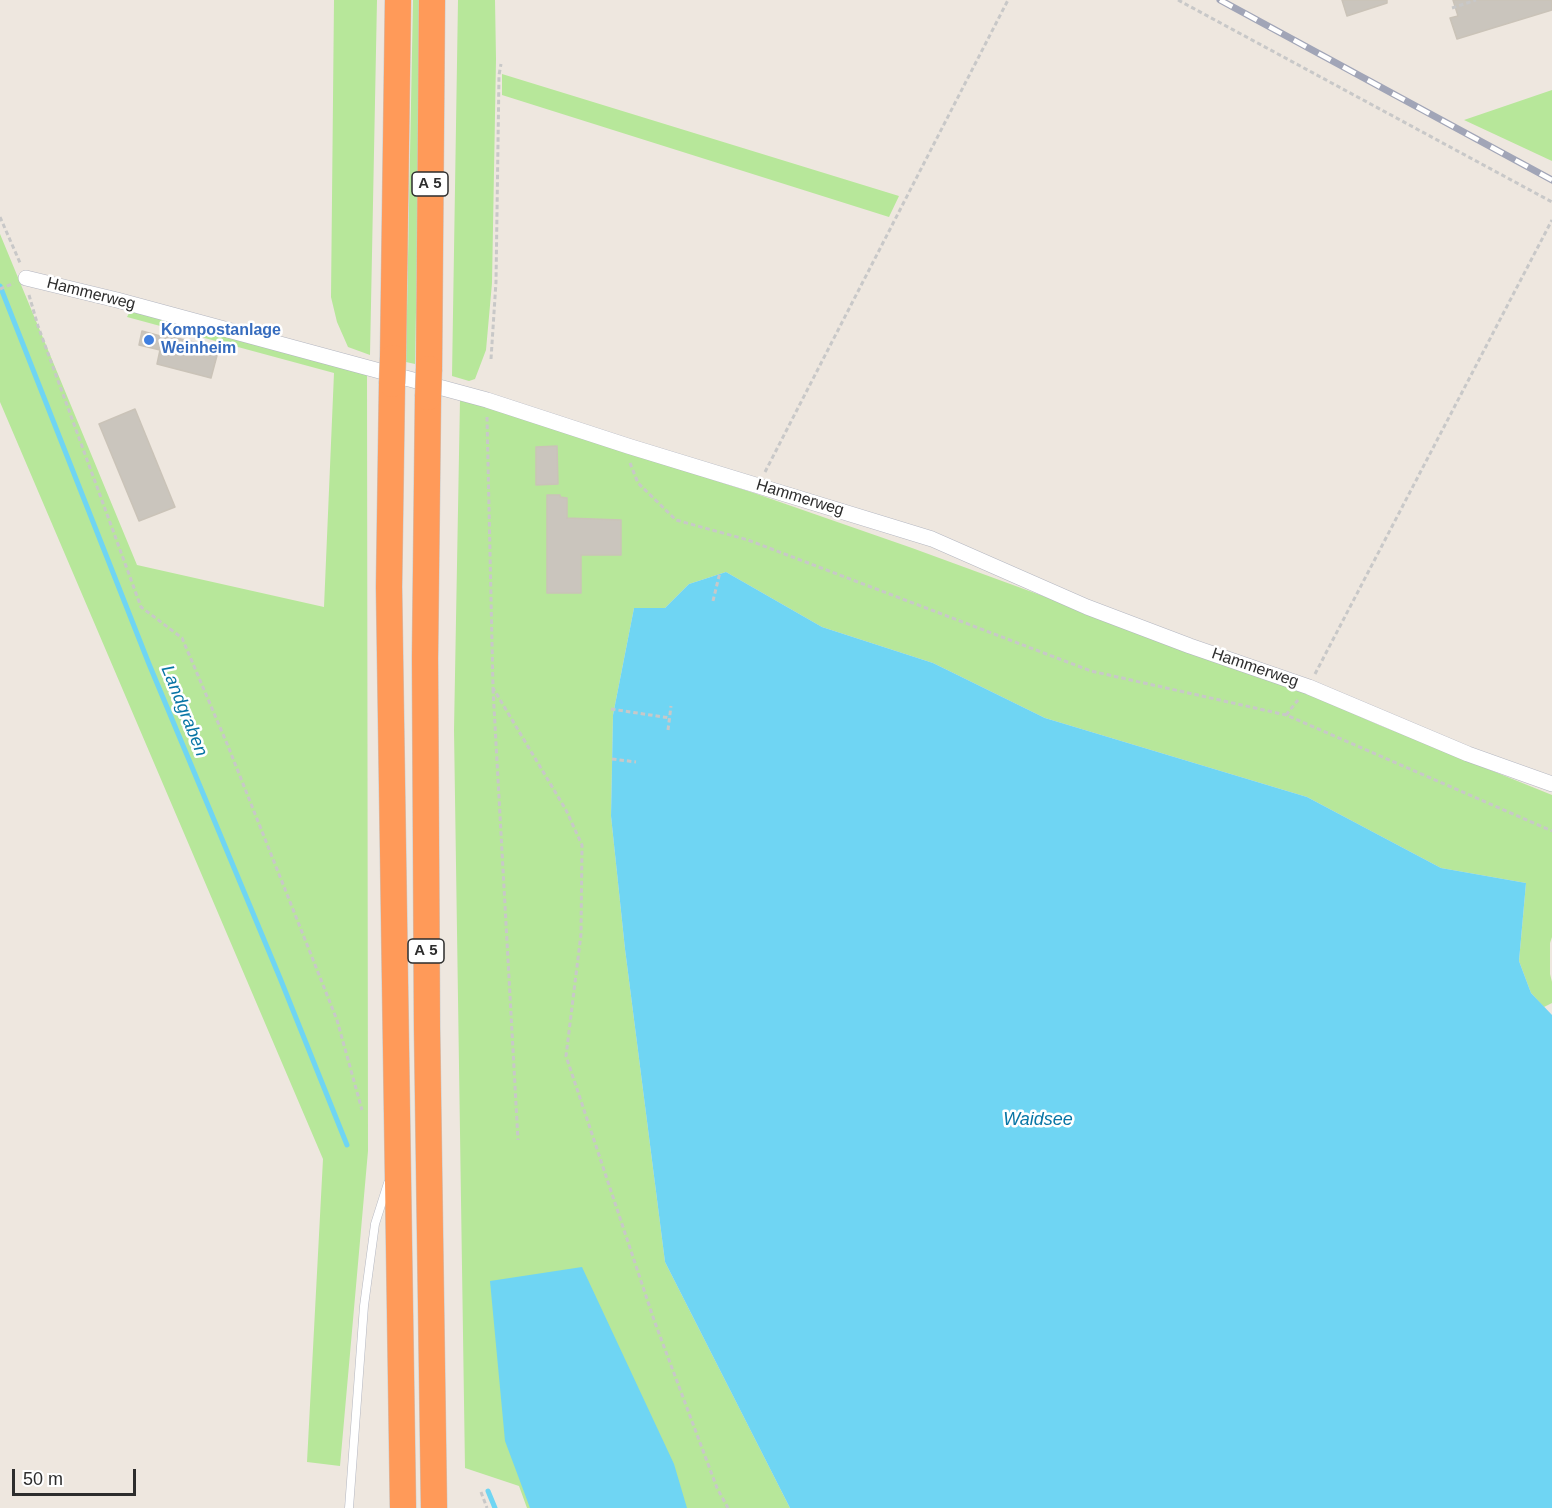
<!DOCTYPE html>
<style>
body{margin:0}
#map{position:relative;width:1552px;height:1508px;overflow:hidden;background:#eee7df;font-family:Helvetica,sans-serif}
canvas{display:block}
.scale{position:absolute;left:12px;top:1469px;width:124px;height:27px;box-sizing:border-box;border:3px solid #2d2d2d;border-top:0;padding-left:8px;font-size:18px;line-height:21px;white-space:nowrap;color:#2d2d2d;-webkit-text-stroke:4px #fff;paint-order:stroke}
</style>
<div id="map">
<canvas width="1552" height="1508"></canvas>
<div class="scale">50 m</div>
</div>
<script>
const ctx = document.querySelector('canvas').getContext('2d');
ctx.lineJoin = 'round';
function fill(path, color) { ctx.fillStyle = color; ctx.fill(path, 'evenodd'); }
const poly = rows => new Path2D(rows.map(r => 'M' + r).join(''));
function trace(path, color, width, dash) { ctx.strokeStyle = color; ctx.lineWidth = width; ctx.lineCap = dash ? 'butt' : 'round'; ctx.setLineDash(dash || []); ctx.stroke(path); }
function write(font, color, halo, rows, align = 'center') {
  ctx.font = font + ' Helvetica,sans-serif'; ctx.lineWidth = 5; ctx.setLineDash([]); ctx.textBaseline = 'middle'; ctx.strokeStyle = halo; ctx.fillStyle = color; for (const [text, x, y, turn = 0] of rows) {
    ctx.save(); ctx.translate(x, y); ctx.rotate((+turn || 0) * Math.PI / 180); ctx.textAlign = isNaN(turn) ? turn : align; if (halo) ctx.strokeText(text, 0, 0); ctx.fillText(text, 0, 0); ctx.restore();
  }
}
fill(poly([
 [334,0,377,0,370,355,348,347,337,322,331,297],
 [413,0,422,0,415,364,406,362],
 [458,0,495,0,496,59,492,283,486,350,475,379,469,381,452,376],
 [502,74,899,196,889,217,502,95],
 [1552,90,1552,161,1464,120],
 [0,234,137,565,324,607,334,373,127,317,133,305,367,368,368,1151,340,1466,307,1462,323,1159,0,402],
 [460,399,754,493,912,548,1294,688,1379,725,1552,795,1552,937,1550,943,1550,974,1552,982,1552,1003,1544,1007,1531,993,1519,961,1526,883,1441,868,1307,797,1045,718,933,663,822,627,726,572,689,584,665,608,634,608,613,715,611,816,625,949,665,1262,790,1508,527,1508,519,1486,465,1468,454,730]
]), '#b7e79a');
fill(poly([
 [726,572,822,627,933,663,1045,718,1307,797,1441,868,1526,883,1519,961,1531,993,1552,1015,1552,1508,790,1508,665,1262,625,949,611,816,613,715,634,608,665,608,689,584],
 [582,1267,674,1464,687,1508,530,1508,505,1441,490,1281]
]), '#6fd5f3');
trace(poly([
 [0,286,149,664,280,978,347,1145],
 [488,1491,495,1508]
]), '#6fd5f3', 5);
const building = poly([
 [1342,0,1387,0,1387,3,1347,16,1342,0],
 [1453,0,1552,0,1552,10,1457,39,1450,18,1458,16,1453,0],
 [142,331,164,337,164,335,219,348,211,378,157,364,160,350,139,345,142,331],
 [135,409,175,507,139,521,99,424,135,409],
 [557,446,558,484,536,485,536,447,557,446],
 [547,495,560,495,560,497,567,498,567,518,621,520,621,555,581,555,581,593,547,593,547,495]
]);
fill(building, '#cac5bd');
trace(building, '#cac3b8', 1.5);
const service = poly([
 [349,1508,364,1306,375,1224,388,1183]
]);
const minor = poly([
 [26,278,117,300,487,400,628,446,932,539,1087,607,1190,646,1309,687,1468,754,1552,784]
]);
const motorway = poly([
 [393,358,398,0],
 [429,369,432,0],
 [392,384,389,587,403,1508],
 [428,397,425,658,427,1027,434,1508]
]);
trace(service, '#b3b6c0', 9);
trace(minor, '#b3b6c0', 16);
trace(motorway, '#c8c8c8', 27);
trace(poly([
 [1178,0,1552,202],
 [1452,8,1476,0],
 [0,217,21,265],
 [0,289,14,283],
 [29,295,38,326,141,607,182,638,228,746,337,1020,362,1110],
 [491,359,496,282,499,75,501,64],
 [487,417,493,688,566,810,582,845,581,934,566,1056,654,1320,717,1488,728,1508],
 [630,463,638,483,676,520,748,540,1091,671,1286,715,1552,831],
 [765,472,1008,0],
 [713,601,720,572],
 [1315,674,1552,220],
 [493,689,518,1140],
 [611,709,670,718],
 [1286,715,1298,700],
 [668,730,671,706],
 [612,759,636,762],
 [481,1492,487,1508]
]), '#c8c8c8', 3, [4.5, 3]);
trace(service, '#fff', 8);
trace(minor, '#fff', 15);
trace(motorway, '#ff9a59', 26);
const rail = poly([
 [1220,0,1552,180]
]);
trace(rail, '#a1a5b7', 7);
trace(rail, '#fff', 4.5, [14]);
const motorwayBridge = poly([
 [392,384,393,358],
 [428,397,429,369]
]);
trace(motorwayBridge, '#c8c8c8', 27, []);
trace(motorwayBridge, '#ff9a59', 26);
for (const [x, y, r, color] of [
 [149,340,6,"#3f7fe0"]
]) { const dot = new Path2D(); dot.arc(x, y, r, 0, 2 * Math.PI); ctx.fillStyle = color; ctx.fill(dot); trace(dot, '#fff', 2); }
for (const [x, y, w] of [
 [430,184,36],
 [426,951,36]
]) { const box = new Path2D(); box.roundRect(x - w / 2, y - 12, w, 24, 4.5); ctx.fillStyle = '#fff'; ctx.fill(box); trace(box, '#2d2d2d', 1.5); }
write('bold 15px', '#2d2d2d', null, [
 ["A 5",430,184],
 ["A 5",426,951]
]);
write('16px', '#2d2d2d', '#fff', [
 ["Hammerweg",91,294,14],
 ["Hammerweg",800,498,17],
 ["Hammerweg",1255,668,19]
]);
write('bold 16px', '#366cbe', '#fff', [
 ["Kompostanlage",161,331],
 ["Weinheim",161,349]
], 'left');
write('italic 18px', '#0875a5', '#fff', [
 ["Landgraben",184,711,68],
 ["Waidsee",1038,1120]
]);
</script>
